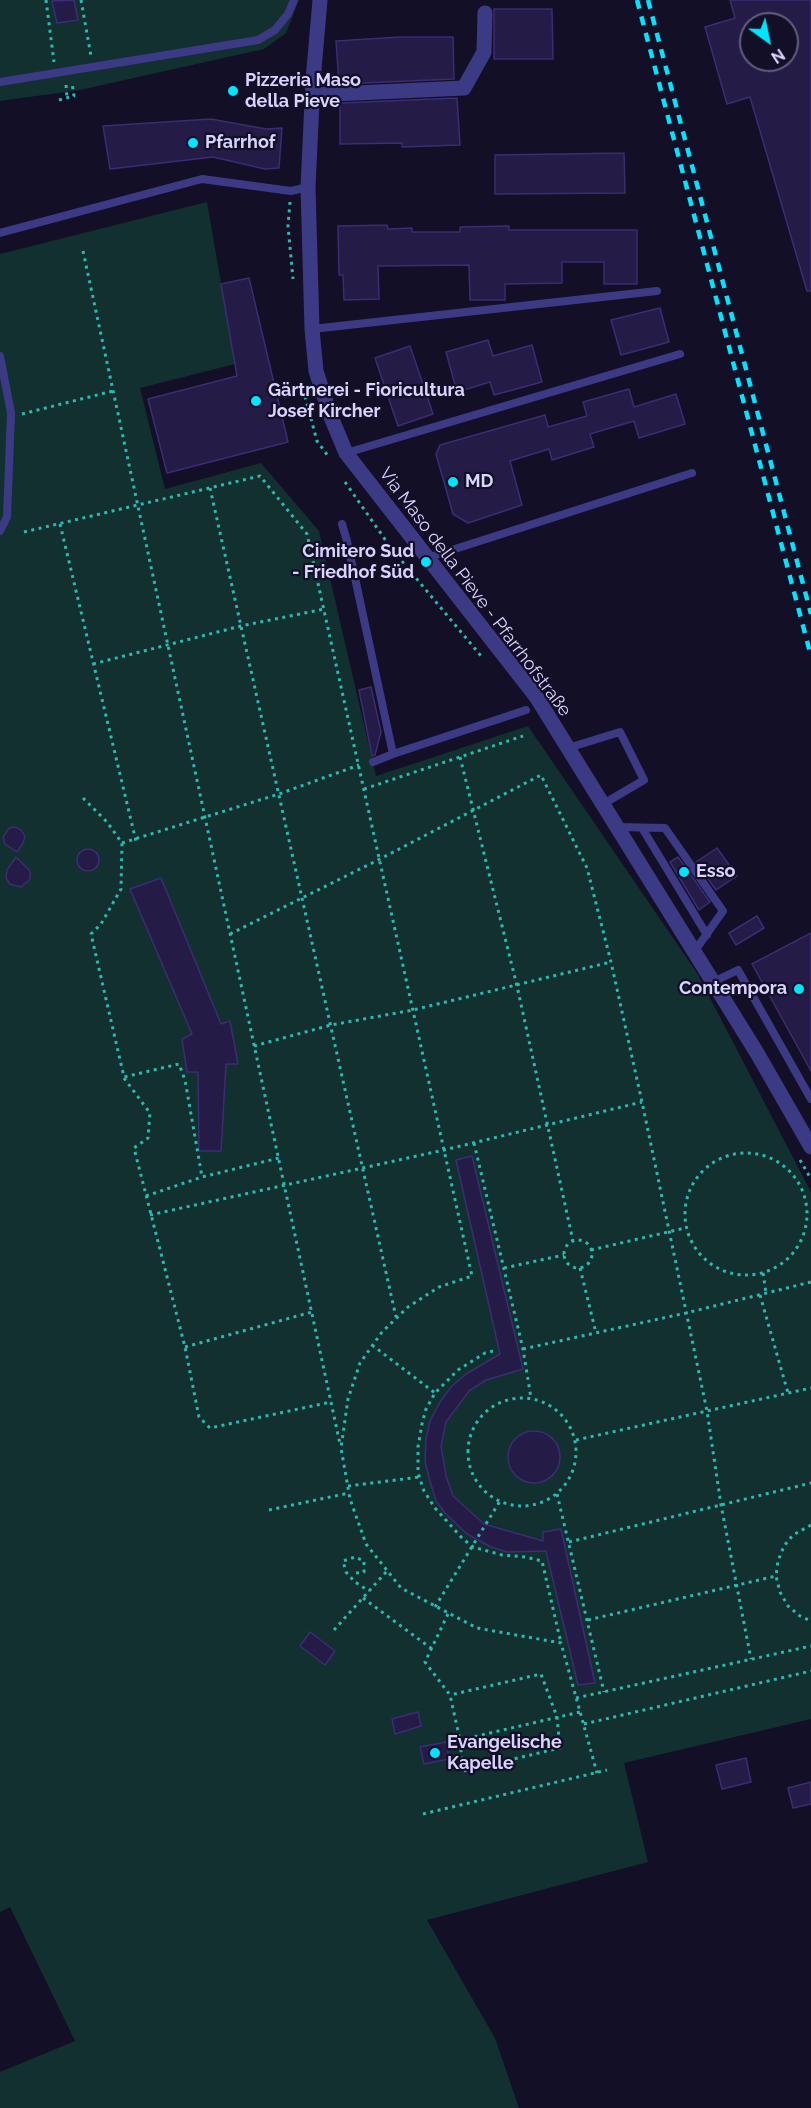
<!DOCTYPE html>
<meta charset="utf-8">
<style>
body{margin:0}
#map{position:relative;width:811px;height:2108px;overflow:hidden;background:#130f26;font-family:Raleway,sans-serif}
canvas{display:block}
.north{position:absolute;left:739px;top:12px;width:60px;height:60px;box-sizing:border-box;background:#130f26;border:2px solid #625e7d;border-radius:50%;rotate:147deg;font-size:16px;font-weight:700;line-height:24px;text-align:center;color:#d9d4ff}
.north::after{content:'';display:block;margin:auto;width:21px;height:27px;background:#00e5ff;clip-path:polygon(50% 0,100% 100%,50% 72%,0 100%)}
</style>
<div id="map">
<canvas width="811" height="2108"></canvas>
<div class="north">N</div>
</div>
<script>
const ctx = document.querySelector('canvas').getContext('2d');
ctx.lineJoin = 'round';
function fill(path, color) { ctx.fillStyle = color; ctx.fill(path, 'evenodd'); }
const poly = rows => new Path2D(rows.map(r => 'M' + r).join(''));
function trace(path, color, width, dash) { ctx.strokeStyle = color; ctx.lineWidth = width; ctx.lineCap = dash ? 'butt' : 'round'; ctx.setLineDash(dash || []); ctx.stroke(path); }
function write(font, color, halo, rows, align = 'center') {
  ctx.font = font + ' Raleway,sans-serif'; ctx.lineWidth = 4.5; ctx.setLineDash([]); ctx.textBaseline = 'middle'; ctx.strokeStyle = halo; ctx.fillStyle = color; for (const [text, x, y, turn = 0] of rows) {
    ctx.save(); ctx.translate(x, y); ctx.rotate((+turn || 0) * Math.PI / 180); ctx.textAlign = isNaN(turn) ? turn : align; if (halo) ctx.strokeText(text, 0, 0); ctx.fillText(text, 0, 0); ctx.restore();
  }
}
fill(poly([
 [0,0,299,0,286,33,264,49,80,90,0,101],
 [207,202,235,364,140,388,165,489,261,463,319,531,376,776,528,726,697,973,811,1192,811,1719,624,1763,648,1862,427,1920,495,2038,519,2108,0,2108,0,2072,75,2041,10,1907,0,1912,0,254]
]), '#12302f');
const building = poly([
 [74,0,78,20,57,23,52,1,74,0],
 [730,0,811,0,811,291,807,291,750,97,727,104,705,27,735,18,730,0],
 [751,24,787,24,787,60,751,60,751,24],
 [494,9,552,9,553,59,494,59,494,9],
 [400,37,453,37,454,79,339,84,336,41,400,37],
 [457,98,460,145,402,147,402,143,340,144,340,103,457,98],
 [211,119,266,129,282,128,279,168,265,169,213,157,110,169,103,126,211,119],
 [624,153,625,193,495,194,495,155,624,153],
 [387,225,388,229,412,228,412,232,460,232,460,227,509,226,509,230,637,230,637,284,604,284,604,262,562,262,562,283,505,284,505,300,470,300,469,265,378,266,379,299,344,300,343,275,339,275,338,226,387,225],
 [249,278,288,442,167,473,148,399,237,376,221,284,249,278],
 [660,308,669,342,621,355,611,320,660,308],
 [488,340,493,356,532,345,542,382,494,395,490,382,457,392,446,352,488,340],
 [410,346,433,414,398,426,375,358,410,346],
 [629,389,634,407,676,394,685,424,639,438,634,421,590,434,594,447,552,460,549,449,510,461,522,505,468,523,453,514,436,454,440,445,545,415,548,427,587,416,583,402,629,389],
 [371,687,381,732,375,755,372,756,359,690,371,687],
 [16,827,22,831,25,837,23,843,17,852,5,844,3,837,9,828,16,827],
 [717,848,737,876,716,890,696,862,717,848],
 '77 860a11 11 0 1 1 22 0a11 11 0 1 1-22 0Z',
 [16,857,30,871,30,879,21,887,10,884,6,878,7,870,16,857],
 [678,857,710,902,699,910,670,862,678,857],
 [161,878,221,1024,230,1021,238,1064,226,1064,221,1151,199,1151,198,1072,187,1072,182,1039,192,1034,130,889,161,878],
 [757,916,764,928,736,945,729,933,757,916],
 [811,933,811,1071,752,964,811,933],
 [472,1156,523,1369,486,1380,469,1391,446,1422,441,1446,446,1476,453,1496,484,1524,543,1541,543,1532,561,1529,595,1683,578,1685,546,1551,507,1552,491,1547,467,1534,446,1514,436,1501,430,1481,425,1461,426,1439,430,1421,440,1402,451,1387,466,1374,500,1354,456,1160,472,1156],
 '508 1457a26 26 0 1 1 52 0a26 26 0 1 1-52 0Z',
 [310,1632,335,1651,325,1665,300,1646,310,1632],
 [418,1712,421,1726,395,1734,392,1719,418,1712],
 [446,1742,449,1759,424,1764,420,1747,446,1742],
 [746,1758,751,1782,722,1789,716,1765,746,1758],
 [811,1782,811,1804,793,1808,788,1788,811,1782]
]);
fill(building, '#241b47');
trace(building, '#3b2d73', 1.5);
trace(poly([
 [46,0,54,62],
 [81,0,91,56],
 [66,85,67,98],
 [59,100,74,96,72,83],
 [290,202,288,226,293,279],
 [83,251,340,1444],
 [301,382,317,441,328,456],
 [22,414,113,391],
 [345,482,391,548,481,656],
 [210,488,396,1317],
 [60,524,136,841],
 [24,532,260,476,307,534,472,1276,439,1287,408,1307,382,1332,360,1363,348,1399,341,1448,350,1499,366,1544,401,1588,477,1628,561,1643,597,1773],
 [93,664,241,626,324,609],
 [460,757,517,986,573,1241],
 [364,789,523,736],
 [83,798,107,822,122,843,121,889,101,924,91,934,124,1077,179,1064,185,1080,202,1177,279,1158],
 [122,843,279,794,359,765],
 [230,934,380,859,541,775,587,868,611,962,642,1102,707,1411,721,1505,751,1659],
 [254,1046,331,1025,413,1010,611,962],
 [124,1078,150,1113,148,1138,134,1148,185,1347,199,1417,210,1428,331,1402],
 [474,1143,523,1349,531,1398],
 '685 1214a61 61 0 1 1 122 0a61 61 0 1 1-122 0Z',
 [800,1160,811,1179],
 [146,1196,202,1177],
 [150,1215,444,1150,642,1102],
 '564 1254a14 14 0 1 1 28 0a14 14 0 1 1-28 0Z',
 [591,1250,685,1228],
 [504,1268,564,1255],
 [580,1268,596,1333],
 [763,1273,766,1293],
 [760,1295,788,1393],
 [372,1345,435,1393],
 [185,1347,312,1312],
 [523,1349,686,1313,811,1282],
 [493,1351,485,1353,458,1370,435,1393,426,1409,422,1424,418,1447,418,1473,424,1491,435,1508,462,1538,473,1547,502,1555,525,1557,542,1561,561,1643],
 '468 1452a54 54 0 1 1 108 0a54 54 0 1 1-108 0Z',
 [576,1440,811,1388],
 [348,1486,420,1477],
 [557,1494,604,1692],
 [269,1510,349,1493],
 [811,1525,793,1535,784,1546,778,1561,776,1576,780,1592,788,1606,800,1616,811,1621],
 [569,1542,811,1483],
 [356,1573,364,1572,364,1561,355,1557,343,1561,346,1572,355,1582,369,1591],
 [363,1598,432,1649],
 [435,1607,500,1501],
 [448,1614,425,1662,450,1695,460,1740,463,1771,560,1748,557,1717,541,1674,450,1695],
 [588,1620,776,1576],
 [334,1630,387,1571],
 [576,1698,811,1646],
 [584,1724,811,1671],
 [460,1740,580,1712],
 [423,1814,607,1770]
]), '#2fb8b0', 3, [3, 4.5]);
trace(poly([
 [0,82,258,40,275,30,288,14,294,0],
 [0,233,202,179,291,191,308,187],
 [312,329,657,291],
 [0,356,11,413,7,517,0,531],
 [346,453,680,354],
 [342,524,347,541,393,754,526,710],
 [427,558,692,473],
 [568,748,620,732,644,780,603,804],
 [373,762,393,754],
 [617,827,665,828,723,911,694,952],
 [642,828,707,935],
 [713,982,738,970,811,1099]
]), '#3d3a85', 8);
trace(poly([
 [312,95,464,88,484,52,485,13]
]), '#3d3a85', 15);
trace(poly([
 [320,0,313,81,308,187,312,329,316,371,331,417,346,453,537,698,757,1053,811,1147]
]), '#3d3a85', 15);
trace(poly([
 [637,0,811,656],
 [648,0,811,614]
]), '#00e5ff', 4.5, [9, 8]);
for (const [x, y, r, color] of [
 [233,91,6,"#00e5ff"],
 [193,143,6,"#00e5ff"],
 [256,401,6,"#00e5ff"],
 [453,482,6,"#00e5ff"],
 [426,562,6,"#00e5ff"],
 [684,872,6,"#00e5ff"],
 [799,989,6,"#00e5ff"],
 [435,1753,6,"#00e5ff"]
]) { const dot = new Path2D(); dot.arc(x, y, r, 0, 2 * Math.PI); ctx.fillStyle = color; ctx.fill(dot); trace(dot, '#130f26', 2); }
write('bold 18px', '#d9d4ff', '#130f26', [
 ["Pizzeria Maso",245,81],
 ["della Pieve",245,102],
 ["Pfarrhof",205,143],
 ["Gärtnerei - Fioricultura",268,391],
 ["Josef Kircher",268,412],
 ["MD",465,482],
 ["Cimitero Sud",414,552,"right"],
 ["- Friedhof Süd",414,573,"right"],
 ["Esso",696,872],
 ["Contempora",787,989,"right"],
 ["Evangelische",447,1743],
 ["Kapelle",447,1764]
], 'left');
write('18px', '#d9d4ff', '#130f26', [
 ["Via Maso della Pieve - Pfarrhofstraße",475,592,53]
]);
</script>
